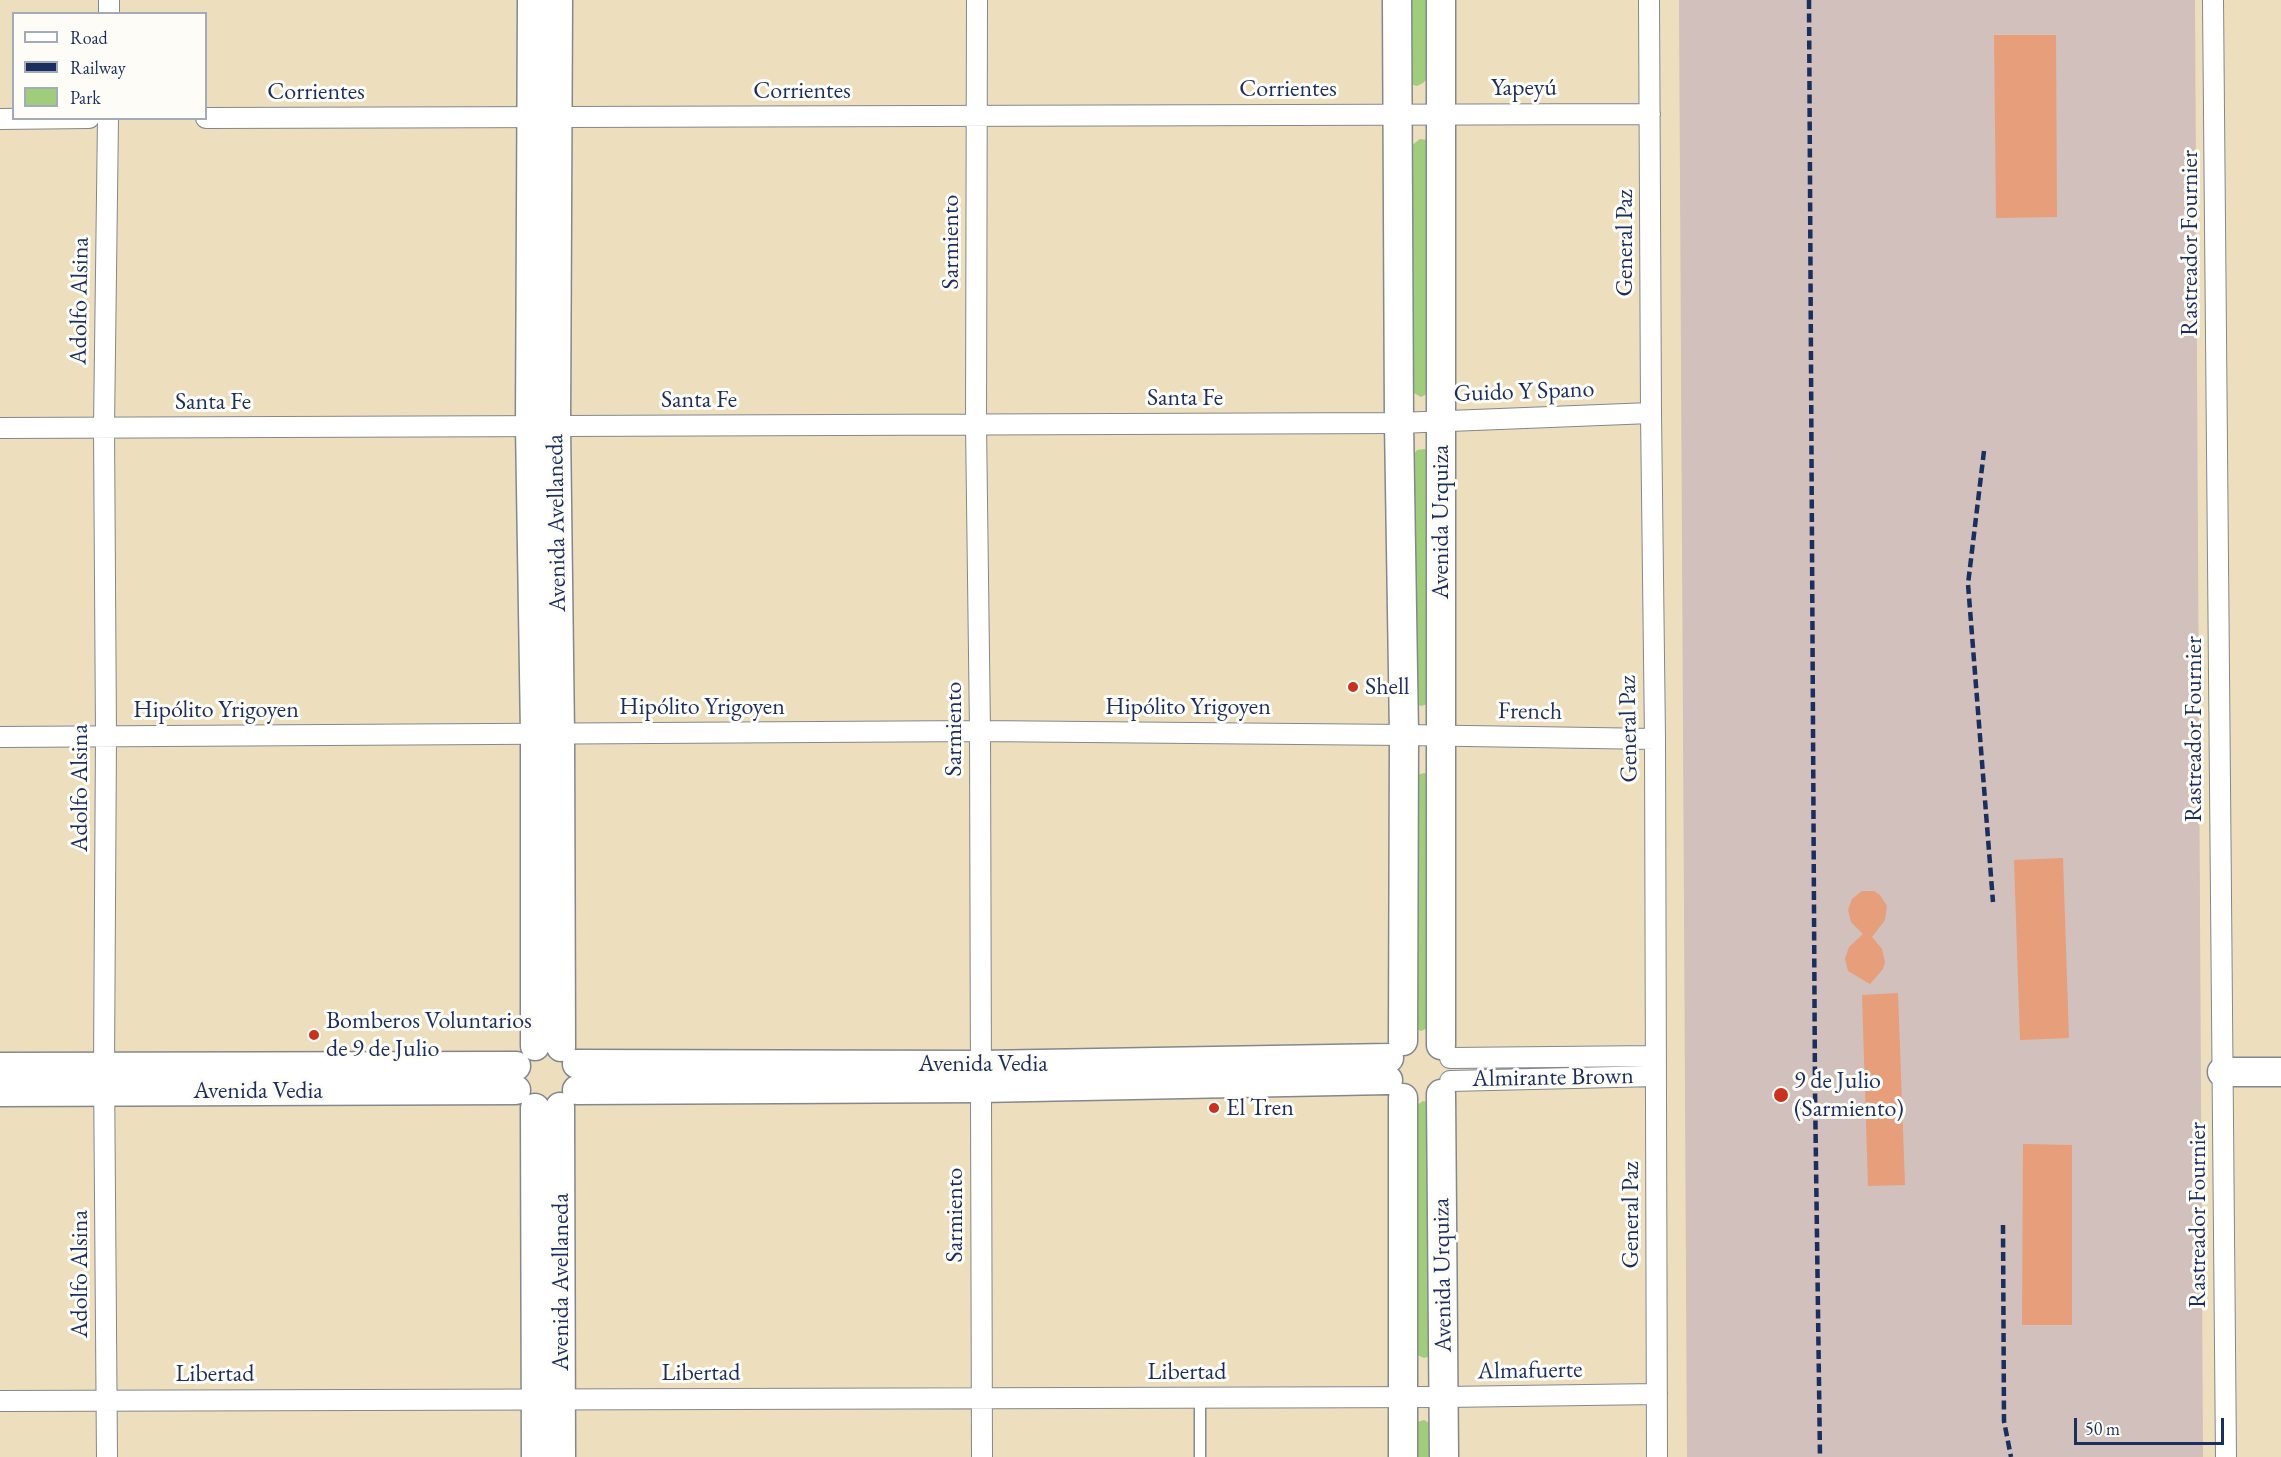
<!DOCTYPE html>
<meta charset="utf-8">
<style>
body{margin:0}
#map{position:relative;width:2281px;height:1457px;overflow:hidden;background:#eddfbd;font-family:"EB Garamond",serif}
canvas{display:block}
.legend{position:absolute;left:12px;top:12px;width:195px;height:108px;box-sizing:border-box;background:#fdfcf7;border:2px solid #a3aaba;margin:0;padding:8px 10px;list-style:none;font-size:18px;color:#1b2f5e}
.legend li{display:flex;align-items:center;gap:12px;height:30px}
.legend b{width:30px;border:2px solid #a3aaba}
.scale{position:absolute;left:2074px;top:1418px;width:150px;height:27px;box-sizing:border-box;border:3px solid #1b2f5e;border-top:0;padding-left:8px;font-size:18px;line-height:21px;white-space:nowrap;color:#1b2f5e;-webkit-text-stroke:4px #fdfcf7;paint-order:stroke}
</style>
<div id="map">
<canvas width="2281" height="1457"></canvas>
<ul class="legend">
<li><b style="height:8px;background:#fff"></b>Road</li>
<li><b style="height:8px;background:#1b2f5e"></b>Railway</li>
<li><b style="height:16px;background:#9fcd7b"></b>Park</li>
</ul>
<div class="scale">50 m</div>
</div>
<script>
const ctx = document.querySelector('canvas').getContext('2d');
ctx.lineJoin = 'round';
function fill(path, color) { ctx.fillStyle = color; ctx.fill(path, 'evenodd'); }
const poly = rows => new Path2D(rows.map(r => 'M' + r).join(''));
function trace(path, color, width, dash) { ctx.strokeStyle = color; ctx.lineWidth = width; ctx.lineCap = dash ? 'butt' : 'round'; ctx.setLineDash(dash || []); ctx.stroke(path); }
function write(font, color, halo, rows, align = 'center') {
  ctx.font = font + ' "EB Garamond",serif'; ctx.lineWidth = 6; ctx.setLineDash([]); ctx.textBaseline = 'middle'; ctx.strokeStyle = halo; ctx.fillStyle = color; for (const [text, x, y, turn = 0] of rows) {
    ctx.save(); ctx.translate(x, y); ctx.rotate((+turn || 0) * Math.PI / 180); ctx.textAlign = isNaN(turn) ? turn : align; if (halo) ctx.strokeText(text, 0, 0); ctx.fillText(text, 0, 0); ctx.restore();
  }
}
fill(poly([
 [1679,0,2195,0,2203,1457,1687,1457]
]), '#d1c0bc');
fill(poly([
 [1407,0,1428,0,1428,78,1423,83,1417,86,1410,84],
 [1420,139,1427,140,1427,394,1421,397,1412,392,1411,146],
 [1424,449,1428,450,1428,704,1421,706,1415,704,1412,456,1417,450],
 [1424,773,1427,774,1428,1028,1421,1031,1415,1028,1417,775],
 [1635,1063,1635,1068,1476,1071,1477,1066],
 [1423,1101,1430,1102,1431,1356,1424,1358,1415,1354,1417,1105],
 [1424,1420,1431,1424,1433,1457,1412,1457,1417,1422]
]), '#9fcd7b');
fill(poly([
 [1994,35,2056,35,2057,217,1996,218],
 [2063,858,2069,1038,2020,1040,2014,860],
 [1862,891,1874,891,1880,895,1887,906,1885,920,1872,937,1882,949,1885,962,1883,969,1870,984,1848,971,1845,959,1849,947,1863,934,1851,922,1848,910,1852,899],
 [1898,993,1905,1185,1868,1186,1862,995],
 [2023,1144,2072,1145,2072,1325,2022,1325]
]), '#e79e7b');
const lane = poly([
 [1200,1398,1200,1457]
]);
const street = poly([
 [977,0,976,424,980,731,982,1457],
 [1649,0,1651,413,1655,739,1657,1457],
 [2213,0,2226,1457],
 [109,14,109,0],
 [206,118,1650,114],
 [0,119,89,118],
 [0,428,1399,423,1651,413],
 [0,737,980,731,1404,735,1655,739],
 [1450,1058,1656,1056],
 [1450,1081,1656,1076],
 [0,1401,1444,1397,1657,1394],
 [107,1457,104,1067,106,736,104,427,108,118]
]);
const secondary = poly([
 [532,0,530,426,535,734,535,1046],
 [558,0,556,426,560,734,561,1047],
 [1397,0,1399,423,1404,735,1403,1041],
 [1441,1045,1441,0],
 [577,1064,980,1065,1389,1058],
 [0,1067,516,1066],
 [2222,1072,2281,1072],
 [577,1090,980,1088,1388,1080],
 [0,1092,516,1090],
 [1441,1094,1444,1457],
 [1403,1098,1403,1457],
 [560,1107,561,1457],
 [535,1108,536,1457]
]);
trace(lane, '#84878e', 13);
trace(street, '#84878e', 22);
trace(secondary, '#84878e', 31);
trace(lane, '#fff', 10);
trace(street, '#fff', 20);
trace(secondary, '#fff', 28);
trace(poly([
 [1809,0,1815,1090,1820,1457],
 [1984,451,1968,584,1993,902],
 [2003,1225,2004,1421,2011,1457]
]), '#1b2f5e', 4.5, [9, 4.5]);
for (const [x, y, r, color] of [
 [1353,687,6,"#c8321e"],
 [314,1035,6,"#c8321e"],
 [1781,1095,8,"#c8321e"],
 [1214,1108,6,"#c8321e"]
]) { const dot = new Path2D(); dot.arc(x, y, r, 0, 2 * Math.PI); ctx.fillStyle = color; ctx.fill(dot); trace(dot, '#fdfcf7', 2); }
write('24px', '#1b2f5e', '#fdfcf7', [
 ["Yapeyú",1524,88],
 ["Corrientes",1288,89],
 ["Corrientes",802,91],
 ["Corrientes",316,92],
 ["Sarmiento",951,242,-90],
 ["General Paz",1625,243,-90],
 ["Rastreador Fournier",2190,243,-90],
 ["Adolfo Alsina",80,301,-89],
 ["Guido Y Spano",1524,392,-2],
 ["Santa Fe",1185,398],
 ["Santa Fe",699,400],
 ["Santa Fe",213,402],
 ["Avenida Urquiza",1441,522,-90],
 ["Avenida Avellaneda",557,523,-91],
 ["Hipólito Yrigoyen",702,707],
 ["Hipólito Yrigoyen",1188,707],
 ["Hipólito Yrigoyen",216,710],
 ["French",1530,712,1],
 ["Sarmiento",954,729,-90],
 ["General Paz",1629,729,-91],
 ["Rastreador Fournier",2194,729,-90],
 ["Adolfo Alsina",80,788,-90],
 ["Avenida Vedia",983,1064],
 ["Almirante Brown",1553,1078,-1],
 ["Avenida Vedia",258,1091],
 ["Sarmiento",955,1215,-90],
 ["General Paz",1631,1215,-90],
 ["Rastreador Fournier",2198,1215,-90],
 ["Adolfo Alsina",80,1274,-90],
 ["Avenida Urquiza",1443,1275,-91],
 ["Avenida Avellaneda",561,1282,-90],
 ["Almafuerte",1530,1371,-1],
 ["Libertad",1187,1372],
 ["Libertad",701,1373],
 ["Libertad",215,1374]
]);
write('24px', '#1b2f5e', '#fdfcf7', [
 ["Shell",1365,687],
 ["Bomberos Voluntarios",326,1021],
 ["de 9 de Julio",326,1049],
 ["9 de Julio",1794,1081],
 ["(Sarmiento)",1794,1109],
 ["El Tren",1226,1108]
], 'left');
</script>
